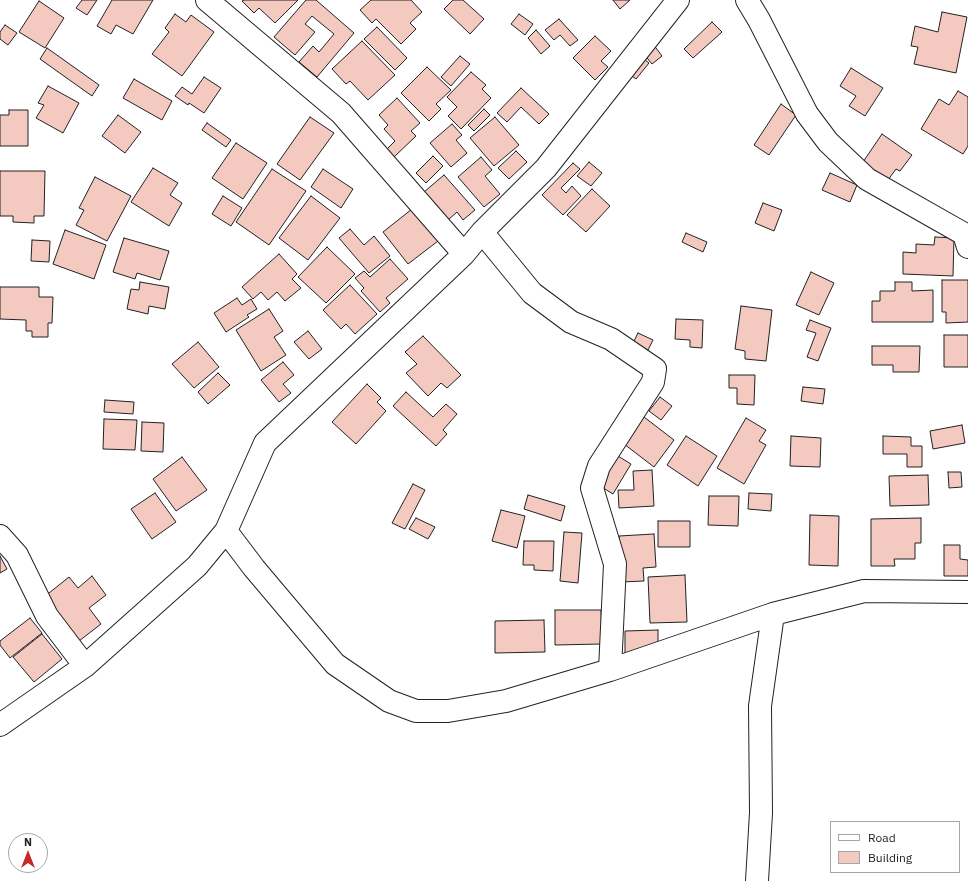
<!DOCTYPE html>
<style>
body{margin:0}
#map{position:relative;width:968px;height:881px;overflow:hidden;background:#fff;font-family:"IBM Plex Sans",sans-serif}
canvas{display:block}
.legend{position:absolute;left:830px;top:821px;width:130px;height:52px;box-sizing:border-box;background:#fff;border:1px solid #a7a7a7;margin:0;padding:5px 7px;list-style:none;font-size:12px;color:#222}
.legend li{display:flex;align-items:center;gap:8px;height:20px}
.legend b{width:20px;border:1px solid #a7a7a7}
.north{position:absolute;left:8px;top:833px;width:40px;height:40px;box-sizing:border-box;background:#fff;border:1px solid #a7a7a7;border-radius:50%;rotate:0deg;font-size:11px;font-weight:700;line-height:16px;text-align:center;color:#222}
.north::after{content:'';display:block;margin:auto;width:14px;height:18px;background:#c62828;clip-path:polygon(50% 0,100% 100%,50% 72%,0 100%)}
</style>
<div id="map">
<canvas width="968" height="881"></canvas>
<ul class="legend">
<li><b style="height:5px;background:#fff"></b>Road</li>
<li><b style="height:11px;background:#f3c9c0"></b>Building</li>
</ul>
<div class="north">N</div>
</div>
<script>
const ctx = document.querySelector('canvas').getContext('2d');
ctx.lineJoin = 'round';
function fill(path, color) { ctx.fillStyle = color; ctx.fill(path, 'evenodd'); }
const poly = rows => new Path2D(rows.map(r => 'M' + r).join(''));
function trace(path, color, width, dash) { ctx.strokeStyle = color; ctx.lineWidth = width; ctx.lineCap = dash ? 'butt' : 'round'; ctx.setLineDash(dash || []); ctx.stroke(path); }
const building = poly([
 [82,0,97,0,87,15,76,8,82,0],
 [112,0,153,0,133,34,116,25,111,34,97,26,112,0],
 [244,0,298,0,275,23,259,8,254,13,242,1,244,0],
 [306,0,316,0,354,33,317,77,299,62,313,46,319,52,334,34,312,16,305,24,315,32,295,55,274,37,306,0],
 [371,0,411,0,422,12,410,23,416,29,401,44,376,19,372,23,360,10,371,0],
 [453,0,463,0,484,19,470,34,444,9,453,0],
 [613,0,630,0,620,9,613,0],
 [39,1,64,18,45,48,19,32,39,1],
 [942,12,967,17,956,73,914,64,918,47,911,46,915,26,938,32,942,12],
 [175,14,186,22,191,15,214,32,182,76,152,54,169,32,165,28,175,14],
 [519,14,533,24,525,35,511,24,519,14],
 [559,19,578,40,570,46,560,35,554,40,545,30,559,19],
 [712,22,722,32,693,58,684,49,712,22],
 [5,25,17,33,8,45,0,39,0,32,5,25],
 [377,27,407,58,395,70,364,39,377,27],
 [536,30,550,46,541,54,528,38,536,30],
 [595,36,611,51,601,61,608,67,595,80,573,58,595,36],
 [362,41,395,75,368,100,350,81,346,84,332,69,362,41],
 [653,44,662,56,652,64,642,52,653,44],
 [47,48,99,85,92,96,40,59,47,48],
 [460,56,470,64,451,86,441,77,460,56],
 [640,56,649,63,636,79,628,73,640,56],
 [427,67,451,90,436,104,441,109,429,121,401,93,427,67],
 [851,68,883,88,865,116,849,106,856,96,840,86,851,68],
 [471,72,486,85,482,89,491,98,461,129,448,116,457,107,447,97,471,72],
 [204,77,221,88,204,113,189,103,188,105,175,96,182,87,192,94,204,77],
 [134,79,172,101,162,120,123,98,134,79],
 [48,86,79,103,63,133,36,118,44,105,38,103,48,86],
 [521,88,549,114,539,124,521,107,507,122,497,113,521,88],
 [958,91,968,97,968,146,963,154,921,129,939,99,949,105,958,91],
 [397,98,420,123,411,131,416,136,394,157,387,149,395,141,384,129,388,125,379,115,397,98],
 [781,104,796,115,769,155,754,145,781,104],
 [484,109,490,115,474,131,468,125,484,109],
 [9,110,28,110,28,146,0,146,0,115,9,115,9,110],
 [118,115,141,132,125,153,102,136,118,115],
 [310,117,334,133,300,180,277,164,310,117],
 [495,117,519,145,494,166,470,138,495,117],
 [207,123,231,140,226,147,202,130,207,123],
 [452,124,462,135,456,140,467,153,451,167,430,143,452,124],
 [882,134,912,155,900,171,896,169,888,180,863,162,882,134],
 [236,143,267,163,243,199,212,178,236,143],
 [516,151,527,162,509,179,498,168,516,151],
 [433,156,443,166,426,183,416,173,433,156],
 [481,157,492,170,485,176,500,194,484,207,458,177,481,157],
 [589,162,602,173,591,186,577,176,589,162],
 [573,163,580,169,561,188,566,193,572,186,581,196,563,215,542,195,573,163],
 [153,168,178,183,170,195,182,203,169,226,131,202,153,168],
 [272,169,306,191,269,245,236,222,272,169],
 [323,169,353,189,341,208,311,187,323,169],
 [0,171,45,171,44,216,34,216,34,223,13,222,13,216,0,216,0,171],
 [830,173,857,185,850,202,822,190,830,173],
 [444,175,475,210,463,220,457,212,448,220,424,192,444,175],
 [95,177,131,196,107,241,76,225,84,210,79,208,95,177],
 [592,189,610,206,586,232,567,215,592,189],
 [223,196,242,208,231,226,212,214,223,196],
 [311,196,340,218,308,260,279,238,311,196],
 [763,203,782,210,774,231,755,223,763,203],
 [412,209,438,241,408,264,383,232,412,209],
 [350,229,364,245,374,236,390,256,369,273,339,238,350,229],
 [65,230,106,245,94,279,53,264,65,230],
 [686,233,707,242,703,252,682,242,686,233],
 [935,237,954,238,953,276,903,274,903,252,916,253,916,244,934,245,935,237],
 [124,238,169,251,160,280,137,273,135,279,113,272,124,238],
 [32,240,50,241,49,262,31,261,32,240],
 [327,247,355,274,326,303,298,277,327,247],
 [279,254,297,274,292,279,301,288,285,301,277,292,268,300,261,292,253,299,242,287,279,254],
 [390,259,408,279,386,298,390,303,380,312,361,291,364,288,355,278,364,271,370,277,390,259],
 [811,272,834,283,819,315,796,305,811,272],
 [942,280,968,280,968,322,946,323,946,312,942,312,942,280],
 [140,282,169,287,165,309,149,306,148,314,127,309,131,289,139,290,140,282],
 [895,282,912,282,912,291,933,290,933,322,872,322,872,301,880,301,880,291,895,291,895,282],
 [350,285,377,314,355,334,346,324,341,329,323,310,350,285],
 [0,287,39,287,39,297,53,297,52,323,48,323,48,337,32,337,32,331,26,331,26,320,0,319,0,287],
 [237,298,242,305,251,299,257,309,247,315,249,317,226,332,214,313,237,298],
 [741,306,772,310,766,361,745,359,745,351,735,349,741,306],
 [269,309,283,331,274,337,286,355,261,371,236,330,269,309],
 [676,319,703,320,702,348,690,347,690,340,675,339,676,319],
 [810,320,831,328,818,361,807,357,816,333,806,330,810,320],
 [308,331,322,349,309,359,294,342,308,331],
 [638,333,653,340,648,350,633,343,638,333],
 [944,335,968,335,968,367,944,367,944,335],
 [423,336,461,375,447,388,441,383,428,396,406,373,417,364,405,352,423,336],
 [198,342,219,367,194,388,172,364,198,342],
 [872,346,920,346,919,372,893,372,893,365,872,365,872,346],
 [283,362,294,375,283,384,291,393,279,402,261,380,283,362],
 [218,373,230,385,208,404,198,392,218,373],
 [729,375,755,375,754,405,737,404,737,388,729,388,729,375],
 [367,384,381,398,377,402,386,411,356,444,332,422,367,384],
 [803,387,825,389,823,404,801,401,803,387],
 [406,392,433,417,446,404,457,414,443,430,447,434,436,446,393,406,406,392],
 [660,397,672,406,661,420,649,411,660,397],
 [105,400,134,402,133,414,104,412,105,400],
 [644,417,674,440,654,467,624,444,644,417],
 [746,418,766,430,759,441,766,445,744,484,717,468,746,418],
 [104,419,137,420,135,450,103,449,104,419],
 [142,422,164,423,163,452,141,451,142,422],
 [962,425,965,443,933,449,930,431,962,425],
 [686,436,717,456,698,486,667,465,686,436],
 [791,436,821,438,820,467,790,466,791,436],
 [883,436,911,437,911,446,922,446,922,467,907,467,907,454,883,454,883,436],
 [613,453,631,464,613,494,595,483,613,453],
 [182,457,207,490,176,511,153,479,182,457],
 [652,470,654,506,619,508,618,490,634,490,633,471,652,470],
 [948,472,961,472,962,487,949,488,948,472],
 [928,475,929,505,890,506,889,476,928,475],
 [413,484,425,490,405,529,392,523,413,484],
 [155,493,176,522,152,539,131,509,155,493],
 [749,493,772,494,771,511,748,509,749,493],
 [528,495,565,506,561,521,524,509,528,495],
 [709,496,739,496,738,526,708,525,709,496],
 [501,510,525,516,517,548,492,541,501,510],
 [810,515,839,516,838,566,809,565,810,515],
 [416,518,435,527,428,539,409,529,416,518],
 [921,518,921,543,915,543,915,559,894,559,895,566,871,566,871,519,921,518],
 [658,521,690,521,690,547,658,547,658,521],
 [564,532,582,533,578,583,560,581,564,532],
 [654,534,656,567,643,568,644,581,621,582,619,536,654,534],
 [524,541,554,541,553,571,534,570,534,565,523,565,524,541],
 [944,545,960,545,960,559,968,560,968,576,944,576,944,545],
 [0,556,7,569,0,573,0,556],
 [685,575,687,622,650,623,648,577,685,575],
 [92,576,106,595,89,608,101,624,79,641,44,597,69,577,78,588,92,576],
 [555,610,601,610,602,644,555,645,555,610],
 [30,618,42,633,10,658,0,645,0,641,30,618],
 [544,620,545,652,495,653,495,621,544,620],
 [658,630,658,652,625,653,625,631,658,630],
 [42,634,62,659,34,682,13,657,42,634]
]);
fill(building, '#f3c9c0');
trace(building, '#222', 1);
const minor = poly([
 [207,0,341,113,464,254],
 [747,0,759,20,807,114,828,142,867,179,964,234,968,247],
 [482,232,532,293,571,322,611,339,655,369,653,382,599,466,592,488,615,564,610,670],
 [226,531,254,568,335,664,389,701,416,711,448,711,506,701,610,670,773,614,864,591,968,592],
 [0,536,17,555,47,616,85,666],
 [0,725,85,666,197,566,226,531,265,443,464,254,482,232,546,168,678,0],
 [757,881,761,813,760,706,773,614]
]);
trace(minor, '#222', 24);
trace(minor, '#fff', 22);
</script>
